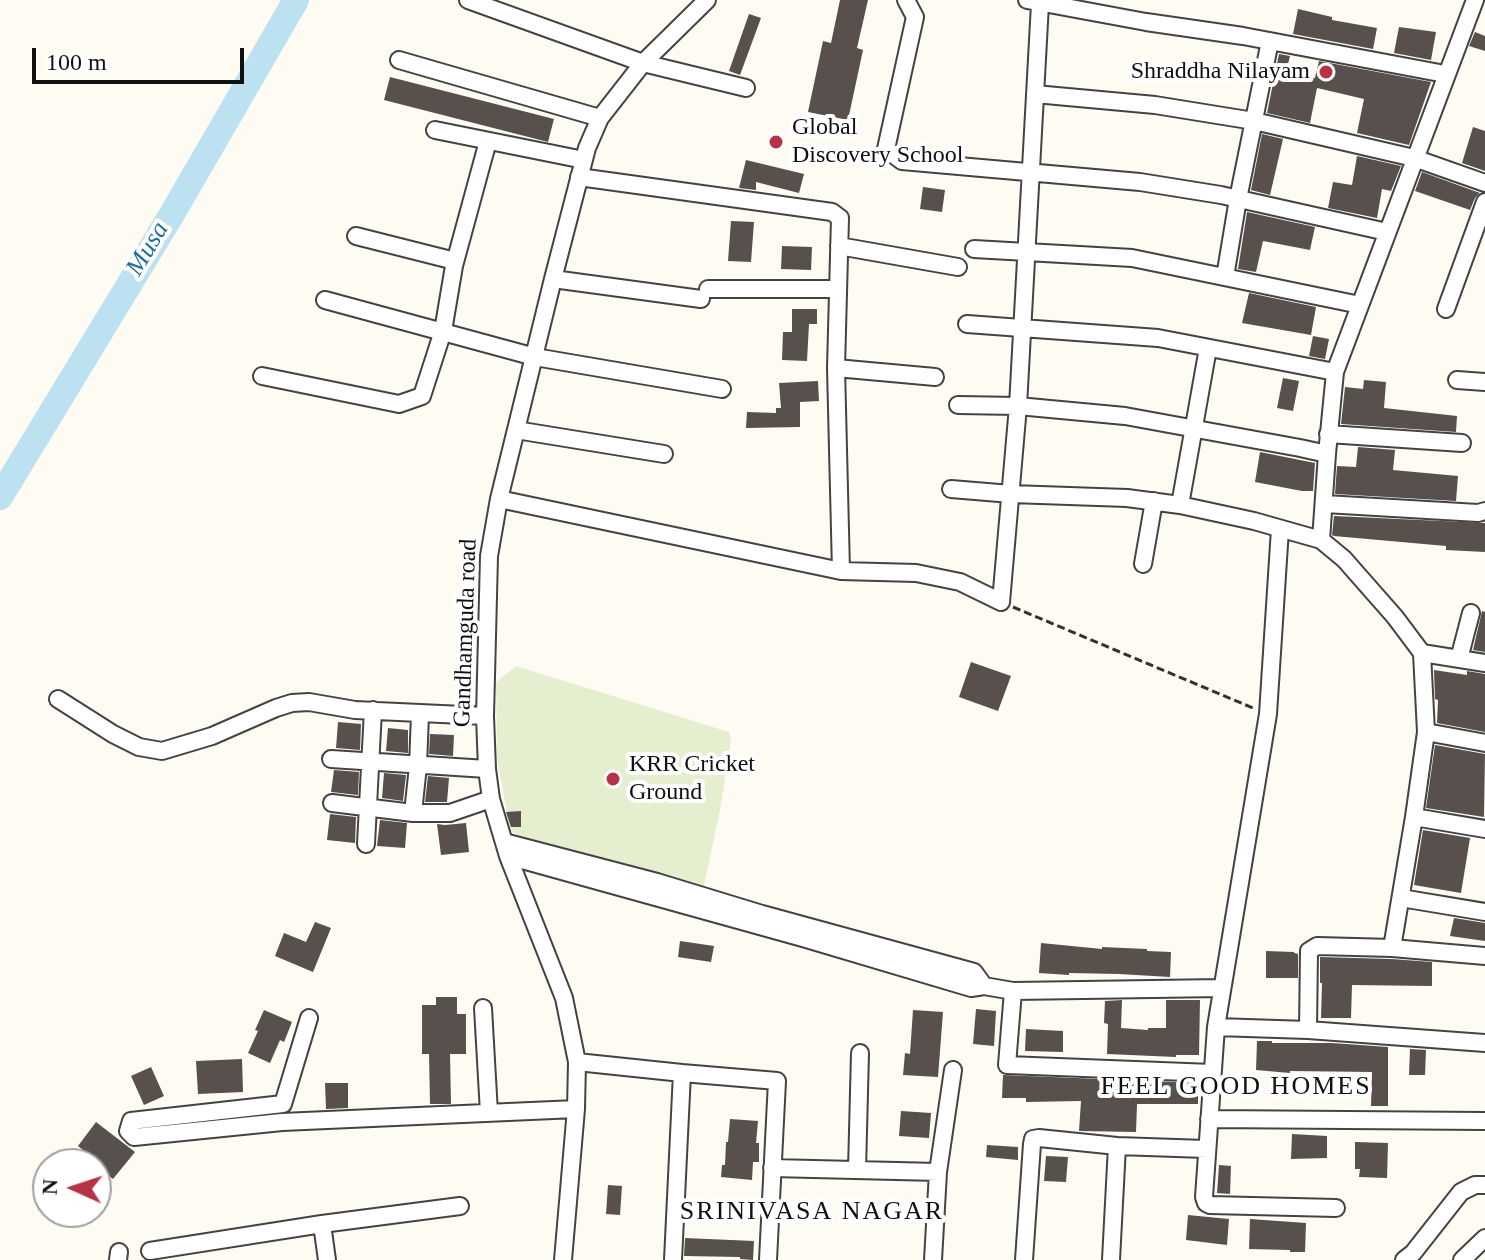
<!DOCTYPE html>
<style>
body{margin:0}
#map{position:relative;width:1485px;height:1260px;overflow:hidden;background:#fefbf3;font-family:"Times New Roman",serif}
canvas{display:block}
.north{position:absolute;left:32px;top:1148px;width:80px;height:80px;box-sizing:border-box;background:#fff;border:2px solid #9f9f9f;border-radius:50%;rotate:273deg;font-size:22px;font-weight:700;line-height:32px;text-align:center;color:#101010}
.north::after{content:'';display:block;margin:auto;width:28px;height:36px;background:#b53344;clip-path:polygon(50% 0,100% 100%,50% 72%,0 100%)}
.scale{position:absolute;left:32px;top:48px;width:212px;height:36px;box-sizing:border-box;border:4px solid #101010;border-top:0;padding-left:10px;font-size:24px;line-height:28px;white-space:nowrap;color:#101010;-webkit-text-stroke:6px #fff;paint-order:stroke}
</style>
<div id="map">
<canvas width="1485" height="1260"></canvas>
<div class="north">N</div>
<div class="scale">100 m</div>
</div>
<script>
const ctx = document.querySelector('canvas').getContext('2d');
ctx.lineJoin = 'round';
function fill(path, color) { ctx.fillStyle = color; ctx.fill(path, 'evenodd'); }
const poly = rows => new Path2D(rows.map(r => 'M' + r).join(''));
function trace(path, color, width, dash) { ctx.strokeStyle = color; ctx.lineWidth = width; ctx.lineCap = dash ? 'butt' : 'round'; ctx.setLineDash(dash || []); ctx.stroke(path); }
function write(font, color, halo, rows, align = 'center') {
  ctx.font = font + ' "Times New Roman",serif'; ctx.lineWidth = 8; ctx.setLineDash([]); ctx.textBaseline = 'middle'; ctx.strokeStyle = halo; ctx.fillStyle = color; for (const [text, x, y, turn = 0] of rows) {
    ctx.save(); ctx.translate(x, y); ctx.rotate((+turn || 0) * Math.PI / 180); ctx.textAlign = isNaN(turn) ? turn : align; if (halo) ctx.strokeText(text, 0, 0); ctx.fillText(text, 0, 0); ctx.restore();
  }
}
fill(poly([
 [516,666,729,732,731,741,720,810,703,890,542,847,510,831,497,757,496,682]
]), '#e6eed0');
trace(poly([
 [0,497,172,214,296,0]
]), '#bce2f1', 26);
fill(poly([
 [840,0,868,0,857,48,863,50,848,120,808,112,823,41,831,43],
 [1298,9,1332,17,1332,20,1377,28,1373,49,1293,34],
 [749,14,761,18,740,75,729,71],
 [1399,27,1436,32,1431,60,1394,53],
 [1475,32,1485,36,1485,51,1469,46],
 [1279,54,1290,56,1286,72,1315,78,1319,61,1431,82,1409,145,1357,133,1364,99,1347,95,1317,88,1310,123,1267,113],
 [390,77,554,119,548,142,384,100],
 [1473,127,1485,131,1485,171,1462,163],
 [1262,134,1283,139,1270,195,1251,190],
 [1357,156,1401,166,1391,191,1382,189,1377,218,1328,208,1333,182,1352,185],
 [746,160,804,174,799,193,756,182,756,190,739,188],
 [1422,172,1480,193,1475,198,1470,210,1415,191],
 [923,187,945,190,942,212,920,209],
 [1247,212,1315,227,1310,250,1263,241,1256,272,1238,269],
 [731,221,754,222,751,262,728,261],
 [782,246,812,247,811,270,781,269],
 [1249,293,1316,307,1311,335,1242,323],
 [792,309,817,309,817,324,809,324,807,361,782,360,783,332,792,332],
 [1313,336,1329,339,1325,359,1309,356],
 [1283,378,1299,381,1293,411,1277,408],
 [1364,380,1386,382,1384,408,1457,416,1456,432,1341,424,1345,387,1363,389],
 [818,381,819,401,800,402,800,427,746,428,747,412,776,413,776,408,781,408,779,383],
 [1358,447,1395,450,1393,470,1458,476,1456,501,1335,494,1337,466,1356,467],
 [1260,452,1315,463,1313,491,1302,491,1255,482],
 [1334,516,1485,523,1485,552,1446,550,1446,546,1334,536,1332,535],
 [1482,611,1485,612,1485,652,1473,650],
 [971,662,1011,676,998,711,959,697],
 [1434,670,1467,675,1467,671,1485,674,1485,732,1437,723,1438,700,1435,699],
 [338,722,361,724,360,750,336,748],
 [388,728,408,730,408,753,386,751],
 [430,734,454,735,453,756,429,754],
 [1435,745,1485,754,1484,817,1426,808],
 [334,770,359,772,358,795,331,792],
 [384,773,406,775,403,801,382,798],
 [428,776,449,778,447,802,425,802],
 [521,811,521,827,511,827,506,812],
 [330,814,356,817,355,843,327,840],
 [380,820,407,823,405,848,377,846],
 [466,823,469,852,441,855,437,824,445,825],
 [1423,830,1470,838,1461,893,1414,885],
 [1454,918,1485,923,1485,941,1450,936],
 [315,922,331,928,313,972,275,956,284,933,306,942],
 [680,941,714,946,711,962,678,957],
 [1041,943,1102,949,1102,947,1147,949,1147,951,1171,952,1170,977,1119,974,1069,973,1069,975,1039,973],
 [1266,951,1294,952,1294,953,1298,954,1298,978,1266,978],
 [1320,957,1391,959,1432,962,1432,986,1352,985,1351,1018,1321,1018,1322,983,1320,983],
 [436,997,457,997,457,1014,466,1014,466,1054,450,1054,451,1104,430,1104,429,1054,422,1054,422,1005,436,1005],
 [1122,1000,1121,1028,1148,1030,1148,1028,1166,1028,1166,1000,1200,1000,1199,1055,1176,1055,1176,1057,1107,1054,1108,1024,1104,1023,1105,1001],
 [976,1009,996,1011,994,1046,973,1044],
 [264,1010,292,1022,284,1042,280,1040,270,1063,248,1053,258,1031,255,1030],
 [913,1010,943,1012,938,1077,903,1075,905,1053,910,1054],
 [1026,1029,1063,1031,1063,1052,1025,1051],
 [1257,1041,1272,1041,1272,1043,1332,1043,1388,1047,1388,1106,1371,1106,1372,1072,1290,1071,1290,1073,1256,1070],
 [1410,1049,1426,1050,1425,1075,1409,1075],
 [242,1059,243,1092,198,1094,196,1061],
 [151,1067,164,1096,144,1105,131,1076],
 [1003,1075,1198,1083,1198,1104,1137,1104,1136,1132,1079,1131,1081,1101,1026,1102,1026,1098,1002,1098],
 [325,1083,348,1083,348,1108,326,1109],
 [901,1111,931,1113,929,1138,899,1136],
 [730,1119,758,1121,756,1143,759,1143,759,1162,753,1162,752,1180,721,1177,722,1165,725,1165,726,1142,728,1142],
 [96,1122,135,1152,113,1179,96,1166,99,1163,78,1146],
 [1292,1134,1327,1136,1327,1158,1291,1159],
 [1355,1142,1388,1143,1387,1178,1359,1177,1360,1169,1355,1169],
 [987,1145,1018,1147,1018,1160,986,1157],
 [1046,1156,1068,1157,1066,1182,1044,1181],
 [1219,1165,1231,1166,1230,1194,1217,1193],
 [608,1185,622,1186,620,1215,606,1214],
 [1188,1215,1229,1219,1227,1245,1186,1240],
 [1250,1219,1306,1223,1305,1252,1290,1252,1290,1250,1249,1249],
 [685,1238,754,1241,753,1260,740,1259,740,1257,684,1256]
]), '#57504d');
const minor = poly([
 [468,0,643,63,746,88],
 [906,0,915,17,886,149,902,161,1140,182,1221,195,1387,232],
 [1027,0,1146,22,1243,36,1445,74],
 [399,60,600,118],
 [1035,94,1155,105,1254,121,1414,158,1485,183],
 [435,130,584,160],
 [579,177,832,212,840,218,836,368,841,571],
 [356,236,455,261],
 [839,246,958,267],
 [974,249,1132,258,1360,305],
 [1225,277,1238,199,1270,41],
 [553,279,701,299],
 [708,289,838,289],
 [325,300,535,357,722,389],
 [1446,309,1485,202],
 [967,324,1158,338,1335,372],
 [836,368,935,377],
 [262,376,399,404,422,396,443,331,454,266,488,141],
 [1457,380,1485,382],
 [958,405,1018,406,1125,416,1300,448,1327,454,1335,372,1475,0],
 [516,430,664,454],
 [1328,434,1462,443],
 [951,489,1011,494,1127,498,1180,505,1254,521,1321,540,1344,559,1395,617,1422,653,1426,732,1414,817,1392,948],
 [499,499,841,571,916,573,960,582,1001,602,1018,406,1040,4],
 [1325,504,1478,513,1485,511],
 [1180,505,1208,348],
 [1280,529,1268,714,1216,1027,1204,1197,1206,1203,1210,1205,1336,1208],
 [1321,540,1327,454],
 [1143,564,1154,501],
 [1422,653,1485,663],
 [1459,659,1471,613],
 [58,699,113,734,139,747,162,751,212,736,276,708,292,703,309,702,355,710,485,716],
 [1426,732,1485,743],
 [331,759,487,769],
 [332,803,413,813,450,813,491,799],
 [413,813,418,766,420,714],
 [1414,817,1485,829],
 [504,842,657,882,762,914,974,972,984,986],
 [366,844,373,710],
 [508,856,803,938,971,988,984,986,1013,991,1222,988],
 [1401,898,1485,912],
 [1013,991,1007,1065,1212,1073],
 [483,1008,489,1113],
 [309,1018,283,1104,131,1121,128,1131,134,1137,282,1122,576,1109],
 [1216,1027,1308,1030,1485,1043],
 [1308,1030,1309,951,1317,946,1392,948,1485,956],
 [577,1062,682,1073,673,1260],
 [682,1073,777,1081,768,1260],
 [1209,1119,1485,1121],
 [772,1168,938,1172,933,1260],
 [857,1170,860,1053],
 [938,1172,953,1070],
 [322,1224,327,1260],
 [150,1251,322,1224,460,1206],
 [118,1260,119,1252],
 [563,1260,576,1109,577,1062,564,998,508,856,491,799,487,769,485,716,489,556,499,499,553,279,587,148,600,118,643,63,707,0],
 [1024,1260,1032,1144,1033,1139,1039,1138,1117,1146,1206,1149],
 [1111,1260,1117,1146],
 [1404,1260,1413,1253,1461,1192,1475,1185,1485,1185],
 [1462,1260,1485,1238]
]);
trace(minor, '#434343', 20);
trace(poly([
 [1013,607,1253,708]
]), '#323232', 3, [8, 4]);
trace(minor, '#fff', 16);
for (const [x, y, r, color] of [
 [1326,72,8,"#b53344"],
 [776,142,8,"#b53344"],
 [613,779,8,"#b53344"]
]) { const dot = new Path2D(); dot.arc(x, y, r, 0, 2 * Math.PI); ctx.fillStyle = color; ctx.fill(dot); trace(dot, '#fff', 3); }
write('24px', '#101010', '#fff', [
 ["Shraddha Nilayam",1310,72,"right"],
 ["Global",792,128],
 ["Discovery School",792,156],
 ["KRR Cricket",629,765],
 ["Ground",629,793]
], 'left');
write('24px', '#101010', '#fff', [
 ["Gandhamguda road",466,633,-88]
]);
write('italic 26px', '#226f98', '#fff', [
 ["Musa",148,249,-59]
]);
ctx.letterSpacing = '2px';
write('26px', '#101010', '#fff', [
 ["FEEL GOOD HOMES",1236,1087],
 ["SRINIVASA NAGAR",812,1212]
]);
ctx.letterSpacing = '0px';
</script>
